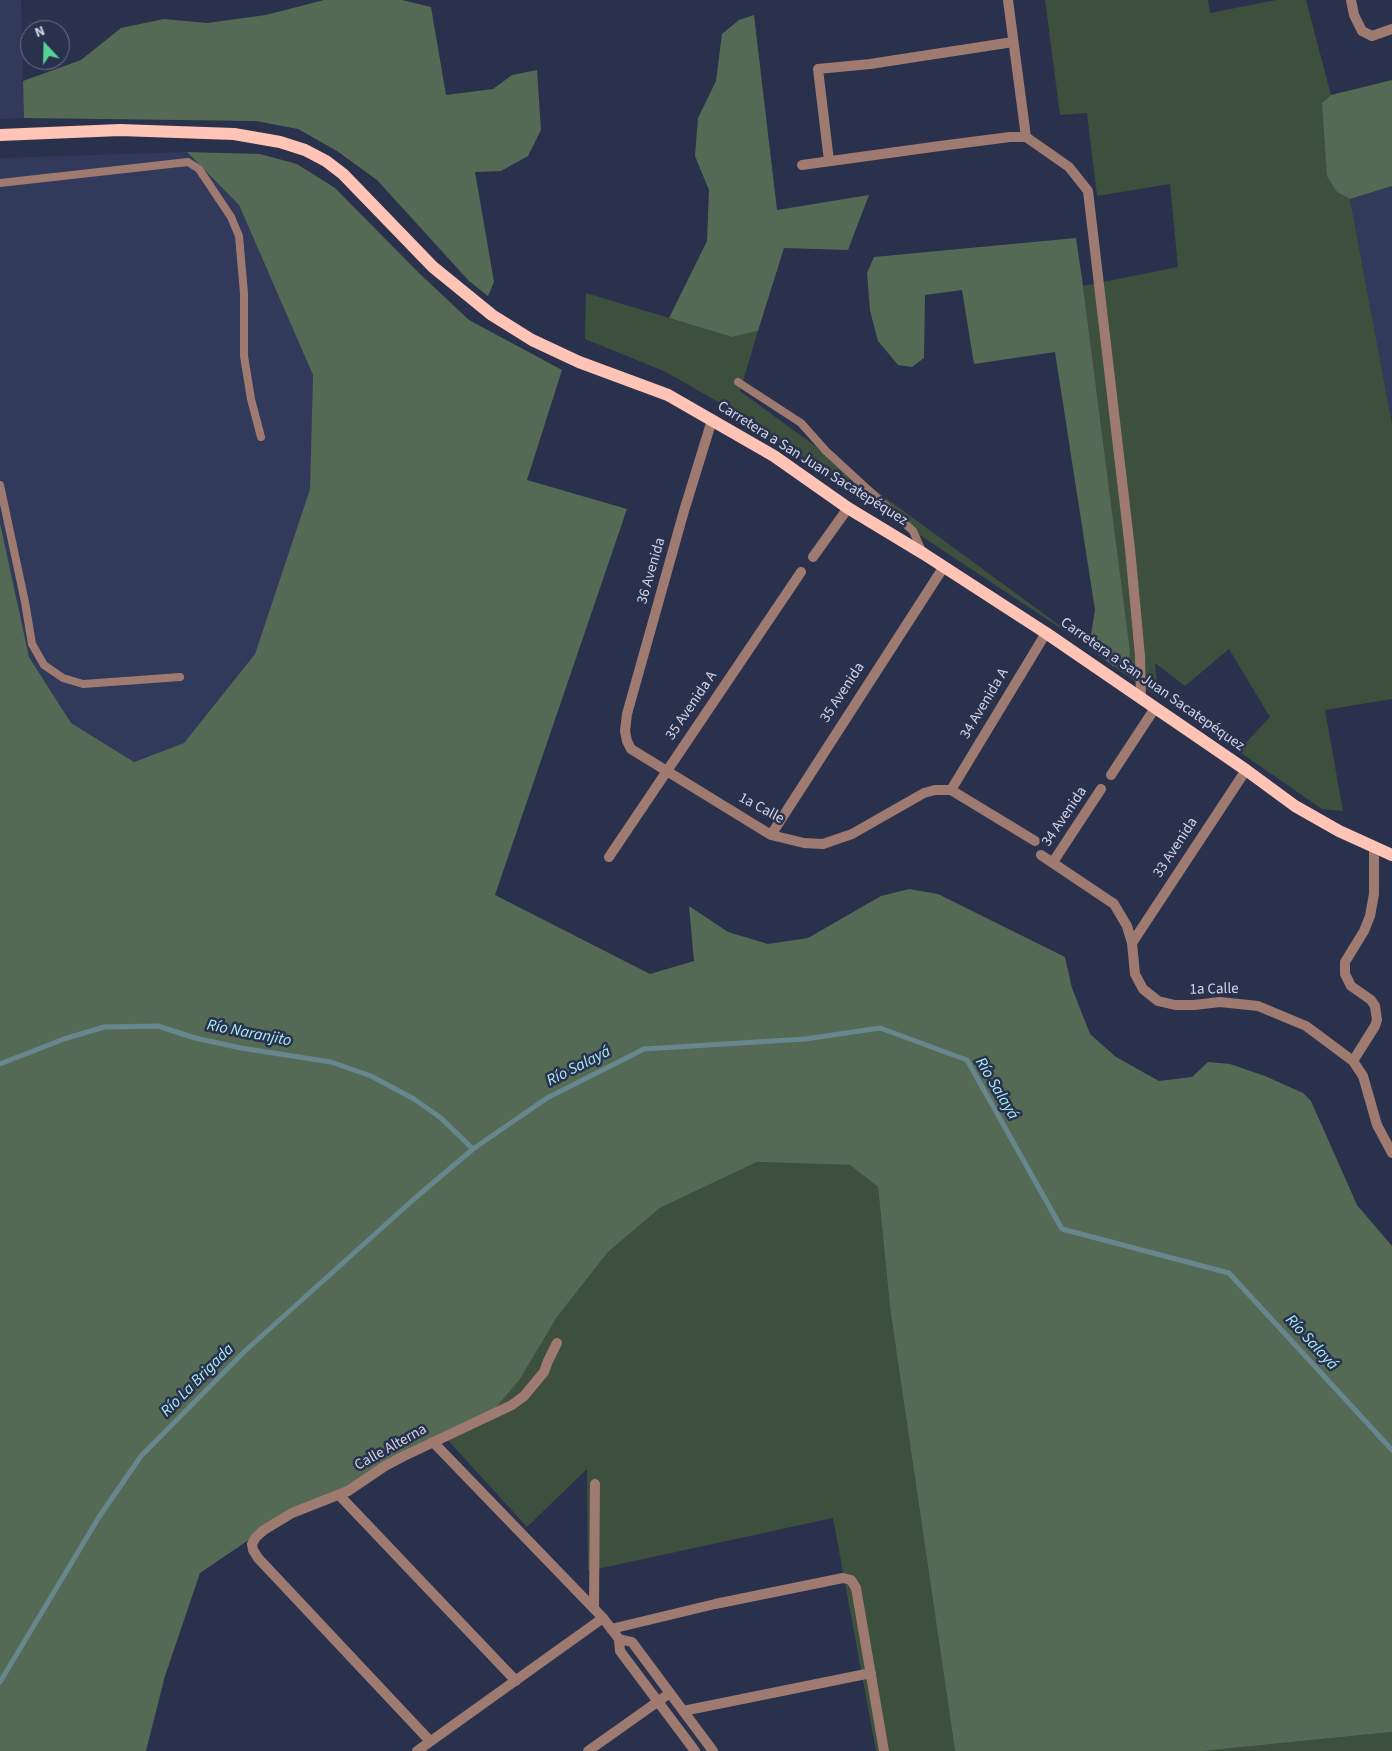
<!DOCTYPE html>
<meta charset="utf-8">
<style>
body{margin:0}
#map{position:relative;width:1392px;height:1751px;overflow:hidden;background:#2a314c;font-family:"Source Sans 3",sans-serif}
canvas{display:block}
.north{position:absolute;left:20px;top:20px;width:50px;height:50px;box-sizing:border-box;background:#2a314c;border:1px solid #6c738a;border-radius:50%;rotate:339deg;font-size:14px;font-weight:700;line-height:20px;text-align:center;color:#d0d6e7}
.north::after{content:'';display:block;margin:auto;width:18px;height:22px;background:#54d395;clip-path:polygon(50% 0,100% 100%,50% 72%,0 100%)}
</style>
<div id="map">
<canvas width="1392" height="1751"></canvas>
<div class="north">N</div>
</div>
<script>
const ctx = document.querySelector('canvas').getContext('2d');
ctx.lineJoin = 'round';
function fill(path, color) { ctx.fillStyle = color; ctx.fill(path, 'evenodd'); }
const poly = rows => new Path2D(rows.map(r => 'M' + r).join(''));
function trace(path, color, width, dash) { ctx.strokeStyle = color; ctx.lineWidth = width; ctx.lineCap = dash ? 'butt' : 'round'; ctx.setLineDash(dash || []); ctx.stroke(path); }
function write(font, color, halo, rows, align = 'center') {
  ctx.font = font + ' "Source Sans 3",sans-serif'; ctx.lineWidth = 5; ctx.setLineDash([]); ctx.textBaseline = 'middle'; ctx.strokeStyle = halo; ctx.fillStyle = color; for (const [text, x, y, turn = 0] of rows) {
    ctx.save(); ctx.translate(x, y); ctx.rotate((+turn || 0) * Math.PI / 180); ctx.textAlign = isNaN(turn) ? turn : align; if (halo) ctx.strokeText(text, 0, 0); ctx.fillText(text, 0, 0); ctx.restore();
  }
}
fill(poly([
 [0,0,21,0,24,118,0,119],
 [187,152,239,205,313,375,310,489,255,654,184,743,134,762,71,723,29,657,0,523,0,158],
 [1392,186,1392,424,1350,199]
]), '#313a5b');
fill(poly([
 [1045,0,1208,0,1210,13,1276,0,1306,0,1331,95,1322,103,1325,127,1337,192,1350,199,1392,424,1392,699,1325,710,1343,811,1322,809,1238,751,1270,717,1229,649,1185,686,1155,663,1158,697,1113,666,1129,666,1130,651,1083,286,1178,267,1170,184,1097,196,1087,113,1060,115],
 [586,293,732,337,758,331,740,391,1089,647,720,403,666,372,585,339],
 [757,1162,850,1165,878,1187,890,1308,955,1751,876,1751,833,1518,588,1571,587,1469,527,1527,445,1437,520,1379,557,1317,608,1252,660,1208],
 [1392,1732,1392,1751,1203,1751]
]), '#3d4f3d');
fill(poly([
 [324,0,402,0,431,7,446,95,493,89,512,75,537,70,541,130,528,156,501,171,475,172,494,282,488,296,469,281,377,180,337,151,298,129,256,121,24,118,23,81,81,60,121,28,164,19,207,23,266,15],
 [754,15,777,210,869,195,848,250,784,248,758,331,732,337,669,318,707,241,709,190,695,156,698,118,716,81,722,34,739,20],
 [1392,80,1392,186,1350,199,1337,192,1327,176,1322,103,1331,95],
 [187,152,260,154,297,164,335,188,419,273,469,320,562,370,527,480,627,509,495,895,650,974,694,961,689,906,728,932,768,944,808,938,881,896,909,889,938,894,1065,957,1072,988,1090,1034,1116,1057,1159,1081,1192,1077,1208,1062,1230,1064,1265,1076,1303,1093,1311,1101,1357,1205,1392,1246,1392,1732,1203,1751,955,1751,890,1308,878,1187,850,1165,757,1162,660,1208,608,1252,557,1317,520,1379,481,1425,445,1437,345,1489,290,1512,200,1573,165,1676,146,1751,0,1751,0,523,29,657,71,723,134,762,184,743,255,654,310,489,313,375,239,205],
 [1076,238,1083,286,1130,651,1129,666,1113,666,1089,647,1095,610,1055,352,974,364,962,290,925,295,924,358,912,367,898,365,878,341,870,311,867,273,874,257]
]), '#546a54');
trace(poly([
 [0,1064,64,1039,104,1027,158,1026,195,1038,241,1048,331,1062,371,1076,414,1099,441,1118,473,1149],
 [0,1682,99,1517,141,1456,245,1351,414,1199,473,1149,547,1098,644,1049,805,1039,880,1028,967,1060,1062,1229,1229,1273,1392,1450]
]), '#68868d', 5);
trace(poly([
 [0,183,188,162,199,169,231,217,239,236,244,293,244,356,251,399,261,437],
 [738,382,801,423,826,451,913,531,923,553],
 [0,485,25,602,32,644,44,665,63,678,83,684,180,677]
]), '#9e7a71', 8);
trace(poly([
 [1008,0,1026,137],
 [1351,0,1354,15,1362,31,1372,36,1392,29],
 [829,161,818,69,870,64,1013,42],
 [802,165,940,146,1010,137,1026,137,1069,167,1088,191,1130,549,1140,656,1141,698],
 [712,420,684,511,627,714,625,731,627,741,631,749,771,835,804,843,823,844,852,834,924,793,935,790,951,790,1035,841],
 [813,557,848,508],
 [1111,775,1155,708],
 [951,790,1046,633],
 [771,835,943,568],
 [1041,855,1114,904,1127,926,1132,943,1135,974,1143,989,1158,1001,1175,1005,1194,1005,1220,1002,1258,1006,1306,1026,1353,1061,1363,1076,1377,1125,1392,1153],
 [609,857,801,572],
 [1053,862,1101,789],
 [1132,943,1246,770],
 [1353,1061,1375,1026,1377,1020,1375,1006,1371,1000,1351,986,1345,974,1345,962,1364,931,1370,916,1374,894,1374,848],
 [433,1442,603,1618,619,1639,620,1651,695,1751],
 [339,1495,516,1681],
 [594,1609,595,1484],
 [611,1629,715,1604,843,1578,851,1580,856,1588,884,1751],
 [619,1639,632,1642,713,1751],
 [683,1711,871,1673],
 [430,1741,258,1558,253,1550,252,1544,256,1537,264,1530,292,1513,348,1491,385,1466,404,1456,512,1405,524,1396,544,1372,548,1361,557,1343],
 [417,1751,603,1618],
 [588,1751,670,1693]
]), '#9e7a71', 10);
trace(poly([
 [0,135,120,130,234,134,280,142,305,150,326,161,343,174,433,267,492,315,532,340,579,362,668,395,774,456,848,508,924,554,1046,633,1246,770,1295,806,1339,831,1392,855]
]), '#ffc4b5', 12);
write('15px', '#d0d6e7', '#2a314c', [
 ["Carretera a San Juan Sacatepéquez",812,464,32],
 ["36 Avenida",652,571,-74],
 ["Carretera a San Juan Sacatepéquez",1152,685,35],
 ["35 Avenida",843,693,-57],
 ["34 Avenida A",985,704,-59],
 ["35 Avenida A",692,706,-56],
 ["1a Calle",761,809,28],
 ["34 Avenida",1065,817,-56],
 ["33 Avenida",1176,848,-57],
 ["1a Calle",1214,990,-1],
 ["Calle Alterna",391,1448,-29]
]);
write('italic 16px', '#a4eff6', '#2a314c', [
 ["Río Naranjito",249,1034,11],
 ["Río Salayá",579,1067,-27],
 ["Río Salayá",996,1089,59],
 ["Río Salayá",1311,1343,47],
 ["Río La Brigada",198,1381,-45]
]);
</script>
